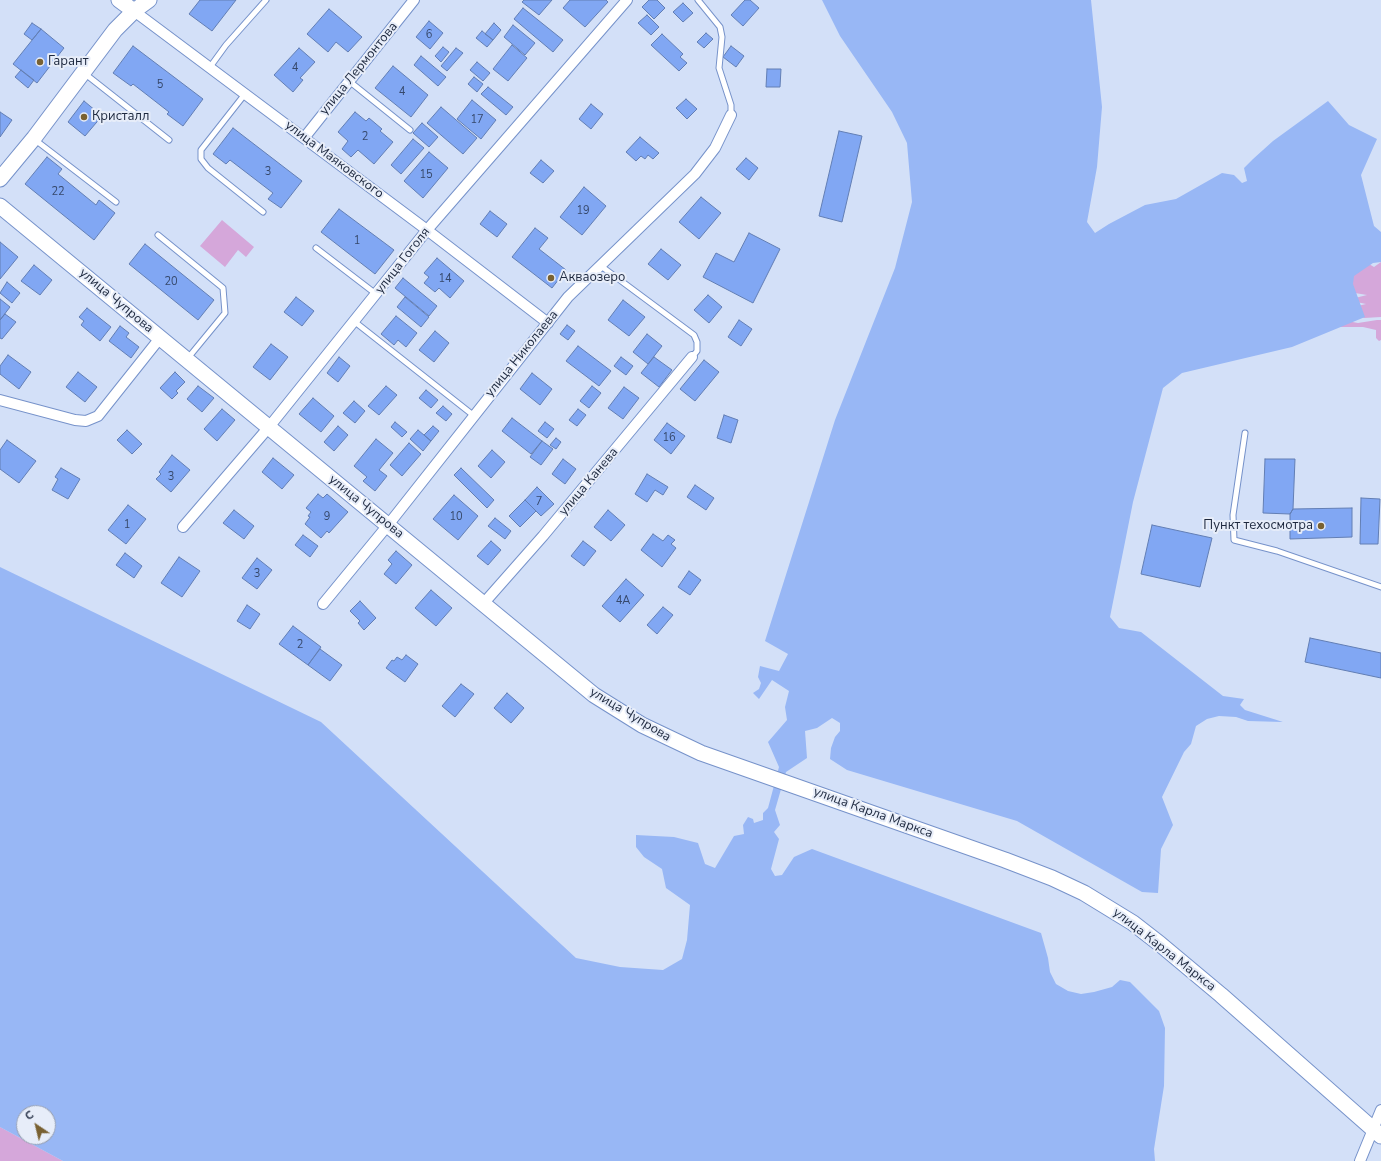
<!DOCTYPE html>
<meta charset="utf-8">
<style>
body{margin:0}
#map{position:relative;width:1381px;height:1161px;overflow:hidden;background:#d3e0f8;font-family:"Nunito Sans",sans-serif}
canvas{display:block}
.north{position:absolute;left:16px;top:1105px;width:40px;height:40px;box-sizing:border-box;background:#e7edf9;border:1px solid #969eae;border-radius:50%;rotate:325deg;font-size:11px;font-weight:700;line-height:16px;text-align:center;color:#1d283e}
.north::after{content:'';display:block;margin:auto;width:14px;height:18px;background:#796132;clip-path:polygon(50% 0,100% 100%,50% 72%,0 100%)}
</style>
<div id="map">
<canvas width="1381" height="1161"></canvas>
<div class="north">С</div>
</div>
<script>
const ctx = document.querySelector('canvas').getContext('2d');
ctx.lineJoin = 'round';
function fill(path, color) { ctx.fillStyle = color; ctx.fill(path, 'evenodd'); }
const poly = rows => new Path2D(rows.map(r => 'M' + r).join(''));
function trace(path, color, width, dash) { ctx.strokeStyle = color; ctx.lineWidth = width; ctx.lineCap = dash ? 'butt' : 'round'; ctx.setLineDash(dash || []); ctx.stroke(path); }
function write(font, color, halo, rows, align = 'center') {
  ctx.font = font + ' "Nunito Sans",sans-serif'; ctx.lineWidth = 4; ctx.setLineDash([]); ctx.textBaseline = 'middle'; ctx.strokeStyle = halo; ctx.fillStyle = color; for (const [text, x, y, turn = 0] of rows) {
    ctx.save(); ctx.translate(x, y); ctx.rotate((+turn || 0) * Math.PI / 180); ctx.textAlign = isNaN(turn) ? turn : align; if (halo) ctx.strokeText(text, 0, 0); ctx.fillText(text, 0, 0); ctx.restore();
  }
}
fill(poly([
 [222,220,254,247,246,257,238,250,225,267,200,246],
 [1381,262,1381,317,1364,318,1345,309,1366,304,1347,300,1367,295,1349,292,1349,277,1369,264,1374,267],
 [1377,320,1381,320,1381,340,1379,341,1376,338,1376,330,1363,327,1336,327,1347,321,1358,323],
 [0,1127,63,1161,0,1161]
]), '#d5a7da');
fill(poly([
 [822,0,1091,0,1102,107,1097,167,1087,222,1095,233,1109,224,1145,205,1176,199,1222,173,1234,175,1242,183,1247,181,1244,168,1253,159,1273,141,1328,101,1349,125,1377,139,1361,175,1374,226,1381,232,1381,262,1373,263,1354,276,1353,284,1365,317,1292,347,1182,373,1163,388,1133,502,1110,617,1119,628,1141,632,1223,696,1244,699,1240,705,1245,710,1283,722,1248,721,1236,717,1219,716,1207,719,1196,726,1191,744,1184,752,1162,797,1173,825,1161,849,1158,893,1142,892,1017,821,847,770,830,759,831,748,835,737,840,731,840,723,832,718,817,728,805,731,807,758,786,772,775,810,780,825,774,832,779,839,771,869,775,876,782,875,794,857,812,849,1041,933,1048,958,1050,972,1056,984,1068,991,1081,994,1094,992,1112,987,1120,980,1130,982,1159,1011,1165,1028,1164,1086,1154,1149,1155,1161,63,1161,0,1127,0,567,321,722,576,958,620,967,663,970,682,959,687,940,690,905,666,888,662,869,644,857,636,847,636,835,674,837,698,843,705,864,715,868,734,836,744,834,743,825,748,817,753,819,754,823,763,820,763,813,768,808,779,767,768,742,787,720,785,707,789,691,772,680,759,699,753,693,759,689,761,683,758,677,760,666,779,671,788,654,765,641,835,420,895,268,912,202,907,143,892,112,840,36],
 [24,1113,48,1113,48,1137,24,1137]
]), '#98b7f5');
const building = poly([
 [200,0,236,0,212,31,189,14,200,0],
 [524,0,552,0,539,15,522,2,524,0],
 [570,0,606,0,608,2,585,27,563,8,570,0],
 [649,0,657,0,665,8,654,19,642,7,649,0],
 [745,0,750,0,759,8,743,26,731,15,745,0],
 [683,3,693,13,683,22,673,12,683,3],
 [523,8,563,40,553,52,514,19,523,8],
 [329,9,362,37,348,52,336,42,328,52,307,34,329,9],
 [647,15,659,27,651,35,638,23,647,15],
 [429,21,443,33,430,49,416,37,429,21],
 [32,23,41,29,32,40,24,34,32,23],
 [494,23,501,30,493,40,485,34,494,23],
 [513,25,535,43,525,55,504,37,513,25],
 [41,29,64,48,37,83,13,64,41,29],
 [482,31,493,40,487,47,476,38,482,31],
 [706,33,713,39,704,48,697,42,706,33],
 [662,34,683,54,680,57,687,63,679,71,651,45,662,34],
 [512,45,527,58,508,81,493,69,512,45],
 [133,46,203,99,183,126,167,114,169,112,133,84,131,86,113,73,133,46],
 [731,46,744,56,736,67,723,57,731,46],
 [443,47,449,52,441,62,435,56,443,47],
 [299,48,315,62,300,78,303,80,293,92,274,75,299,48],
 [456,48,463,53,447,71,441,66,456,48],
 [421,56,446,77,438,86,414,65,421,56],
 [477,62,490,73,483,81,470,70,477,62],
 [393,66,428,95,411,117,375,88,393,66],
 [767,69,781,69,780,87,766,87,767,69],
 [21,70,34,80,28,88,15,77,21,70],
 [474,77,483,84,477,92,468,84,474,77],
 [488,87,513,107,506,115,481,94,488,87],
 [686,99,697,109,687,119,676,108,686,99],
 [472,100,496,120,481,139,457,119,472,100],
 [84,101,102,116,85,136,68,122,84,101],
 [591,104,603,114,591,129,579,119,591,104],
 [441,107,477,138,463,154,427,123,441,107],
 [0,112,12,120,0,137,0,112],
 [355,112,366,121,369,118,382,129,380,131,393,142,374,164,358,150,351,157,342,149,348,141,338,132,355,112],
 [422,123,438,137,429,147,413,133,422,123],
 [233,128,302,181,281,208,268,199,273,193,230,160,226,164,213,154,233,128],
 [839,131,862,136,842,222,819,216,839,131],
 [640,137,659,153,653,159,648,155,645,159,641,156,636,161,626,152,640,137],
 [413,139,424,148,401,174,391,165,413,139],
 [429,152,448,168,423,198,404,181,429,152],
 [47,157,62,169,58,174,96,205,99,200,115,213,94,240,25,184,47,157],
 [746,158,758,168,749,180,736,169,746,158],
 [541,160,554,171,543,183,530,173,541,160],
 [584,187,606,206,582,235,560,217,584,187],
 [701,197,721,213,699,239,679,222,701,197],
 [339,209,394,250,375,274,321,232,339,209],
 [490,211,507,224,497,237,480,224,490,211],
 [535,228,548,238,539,249,566,270,552,288,512,257,535,228],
 [749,233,780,249,753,303,703,277,716,253,734,262,749,233],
 [0,242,18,257,0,279,0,242],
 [145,244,214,300,198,320,129,264,145,244],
 [661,249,681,265,668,280,648,264,661,249],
 [437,258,464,281,450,298,439,288,435,292,424,283,429,277,424,273,437,258],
 [34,265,52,280,40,295,21,281,34,265],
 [403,278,437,306,429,316,395,288,403,278],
 [7,282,20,293,12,303,0,293,7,282],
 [708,295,722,307,709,323,694,310,708,295],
 [296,297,314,311,302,326,284,312,296,297],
 [405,297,429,317,421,327,397,307,405,297],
 [0,299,10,307,0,320,0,299],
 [623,300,645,317,629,336,608,320,623,300],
 [87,308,111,327,100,341,81,325,84,321,79,317,87,308],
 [5,314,16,322,2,339,0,338,0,320,5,314],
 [396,316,417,333,406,347,398,340,394,345,381,334,396,316],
 [739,320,752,329,741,346,728,337,739,320],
 [567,325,575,331,568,340,560,334,567,325],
 [120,326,129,333,126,337,139,347,131,358,109,341,120,326],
 [435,331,449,343,434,362,419,350,435,331],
 [647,334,662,346,648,364,633,352,647,334],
 [271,344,288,357,270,380,253,367,271,344],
 [578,346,611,371,599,386,566,361,578,346],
 [8,355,31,372,19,389,0,374,0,366,8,355],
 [339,357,350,366,338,382,327,373,339,357],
 [621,357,633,366,626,375,614,366,621,357],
 [654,357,672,370,659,387,641,373,654,357],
 [704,360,719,372,695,401,680,389,704,360],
 [78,372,97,387,85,402,66,387,78,372],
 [175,372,185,382,176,391,178,393,172,399,160,388,175,372],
 [532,373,552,389,540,405,520,389,532,373],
 [198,386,214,398,202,412,187,399,198,386],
 [386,386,397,395,379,415,368,406,386,386],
 [592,386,601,393,589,408,580,401,592,386],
 [624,387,639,398,623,419,608,408,624,387],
 [426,390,438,400,431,408,419,398,426,390],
 [313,398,334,416,321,432,299,414,313,398],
 [354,401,365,411,355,423,343,413,354,401],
 [443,406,452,414,446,421,436,413,443,406],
 [222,409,235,420,217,441,204,429,222,409],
 [578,409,586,415,577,426,569,420,578,409],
 [724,415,738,420,731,443,717,438,724,415],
 [512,418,542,441,531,454,502,431,512,418],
 [395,422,407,432,402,437,391,427,395,422],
 [545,422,554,429,547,438,538,431,545,422],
 [667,423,685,436,671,454,654,440,667,423],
 [338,426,348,435,334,451,324,442,338,426],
 [433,426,439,431,431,441,424,435,433,426],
 [127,430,142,444,132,454,117,440,127,430],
 [418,430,431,441,423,451,410,439,418,430],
 [556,438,561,442,556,449,550,445,556,438],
 [376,439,393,453,379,470,387,476,375,491,363,481,367,477,354,466,376,439],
 [7,440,36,461,19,483,0,469,0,450,7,440],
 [542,441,553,449,541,465,530,457,542,441],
 [409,443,421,454,402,476,390,465,409,443],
 [492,450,505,462,491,478,478,466,492,450],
 [172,455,190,470,171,492,156,479,161,474,159,472,172,455],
 [273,458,294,475,282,489,262,472,273,458],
 [563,459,576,469,565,484,552,474,563,459],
 [1265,459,1295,459,1293,509,1290,514,1263,513,1265,459],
 [61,468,80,479,68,499,52,490,58,479,55,477,61,468],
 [461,468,494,500,487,508,454,475,461,468],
 [647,474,668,487,663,495,655,490,647,502,635,494,647,474],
 [695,485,714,498,706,510,687,497,695,485],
 [537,487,554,504,541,516,525,500,537,487],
 [318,494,323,498,327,494,348,512,329,533,327,531,321,538,305,524,310,517,308,516,311,512,306,508,318,494],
 [454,495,478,516,458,540,433,519,454,495],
 [1361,498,1380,499,1378,544,1360,544,1361,498],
 [525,500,536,511,520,527,509,516,525,500],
 [128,505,146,519,126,544,108,530,128,505],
 [1352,508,1352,537,1290,539,1290,514,1293,509,1352,508],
 [234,510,254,526,244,539,223,523,234,510],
 [608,510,625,525,611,541,594,527,608,510],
 [495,518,511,531,505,539,488,526,495,518],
 [1152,525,1212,538,1200,587,1141,574,1152,525],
 [653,534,663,541,668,535,675,540,671,544,676,548,662,567,641,550,653,534],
 [303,535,318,546,310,557,295,545,303,535],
 [491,541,501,550,488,565,477,556,491,541],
 [583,541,596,551,584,566,571,556,583,541],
 [396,551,412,565,396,584,384,574,392,564,388,560,396,551],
 [125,553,142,566,134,578,116,565,125,553],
 [179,557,200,571,182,597,161,583,179,557],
 [257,558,272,570,257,589,242,578,257,558],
 [689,571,701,580,690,595,678,587,689,571],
 [626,579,644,595,620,622,602,606,626,579],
 [431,590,452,608,436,626,415,608,431,590],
 [360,601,376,618,364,630,358,623,360,621,350,611,360,601],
 [247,605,260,614,250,629,237,621,247,605],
 [663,607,673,615,657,634,647,625,663,607],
 [293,626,321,647,308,665,279,644,293,626],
 [1310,638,1381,653,1381,678,1305,662,1310,638],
 [320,649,342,665,330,681,308,665,320,649],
 [406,655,418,664,405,682,386,668,392,660,394,661,397,657,402,660,406,655],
 [461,684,474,694,455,717,442,706,461,684],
 [507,693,524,708,511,723,494,708,507,693]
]);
fill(building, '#81a7f3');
trace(building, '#627eb4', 1);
const lane = poly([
 [698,0,720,27,722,37,719,68,731,105,731,115],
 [210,67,226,45,266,0],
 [84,73,169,140],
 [349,81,410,130],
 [245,94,201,150,201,159,208,168,263,212],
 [34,139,116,202],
 [158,235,223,288,225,313,188,358],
 [316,248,376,294],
 [601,266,694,335,697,342,697,351,692,357],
 [355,322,473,415],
 [1245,433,1233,515,1234,540,1277,551,1381,587]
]);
const street = poly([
 [134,11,427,230,548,323],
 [304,138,414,0],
 [0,400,75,420,86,421,98,416,160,338],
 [183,527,269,427,427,230,627,0],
 [323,604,388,525,568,297,695,174,715,148,731,115],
 [483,604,543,536,692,357],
 [1360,1161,1381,1110]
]);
const secondary = poly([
 [119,0,134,11],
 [0,179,34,138,115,30,134,11,149,0],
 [0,206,594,695,642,725,701,753,1005,860,1052,878,1084,893,1133,923,1160,944,1221,995,1381,1136]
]);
trace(lane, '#7692ca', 7);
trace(street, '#7692ca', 12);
trace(secondary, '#7692ca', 17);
trace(lane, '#fff', 5);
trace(street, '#fff', 10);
trace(secondary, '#fff', 15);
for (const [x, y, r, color] of [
 [40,62,4,"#796132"],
 [84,117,4,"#796132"],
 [551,278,4,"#796132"],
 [1321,526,4,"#796132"]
]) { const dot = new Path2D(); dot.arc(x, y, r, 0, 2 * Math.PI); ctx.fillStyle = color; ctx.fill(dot); trace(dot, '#e7edf9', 1.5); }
write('11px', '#36486b', null, [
 ["6",429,35],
 ["4",295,68],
 ["5",160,85],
 ["4",402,92],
 ["17",477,120],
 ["2",365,137],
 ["3",268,172],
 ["15",426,175],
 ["22",58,192],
 ["19",583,211],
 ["1",357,241],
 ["14",445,279],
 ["20",171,282],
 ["16",669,438],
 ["3",171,477],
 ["7",539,502],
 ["9",327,517],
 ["10",456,517],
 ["1",127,525],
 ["3",257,574],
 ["4А",623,601],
 ["2",300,645]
]);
write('13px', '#1d283e', '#e7edf9', [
 ["Гарант",48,62],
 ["Кристалл",92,117],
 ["Акваозеро",559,278],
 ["Пункт техосмотра",1313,526,"right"]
], 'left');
write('13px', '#1d283e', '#e7edf9', [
 ["улица Лермонтова",359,69,-51],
 ["улица Маяковского",334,160,37],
 ["улица Гоголя",403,261,-52],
 ["улица Чупрова",116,301,40],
 ["улица Николаева",522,354,-51],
 ["улица Канева",589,482,-50],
 ["улица Чупрова",366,507,39],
 ["улица Чупрова",630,715,31],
 ["улица Карла Маркса",873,813,20],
 ["улица Карла Маркса",1164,950,38]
]);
</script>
